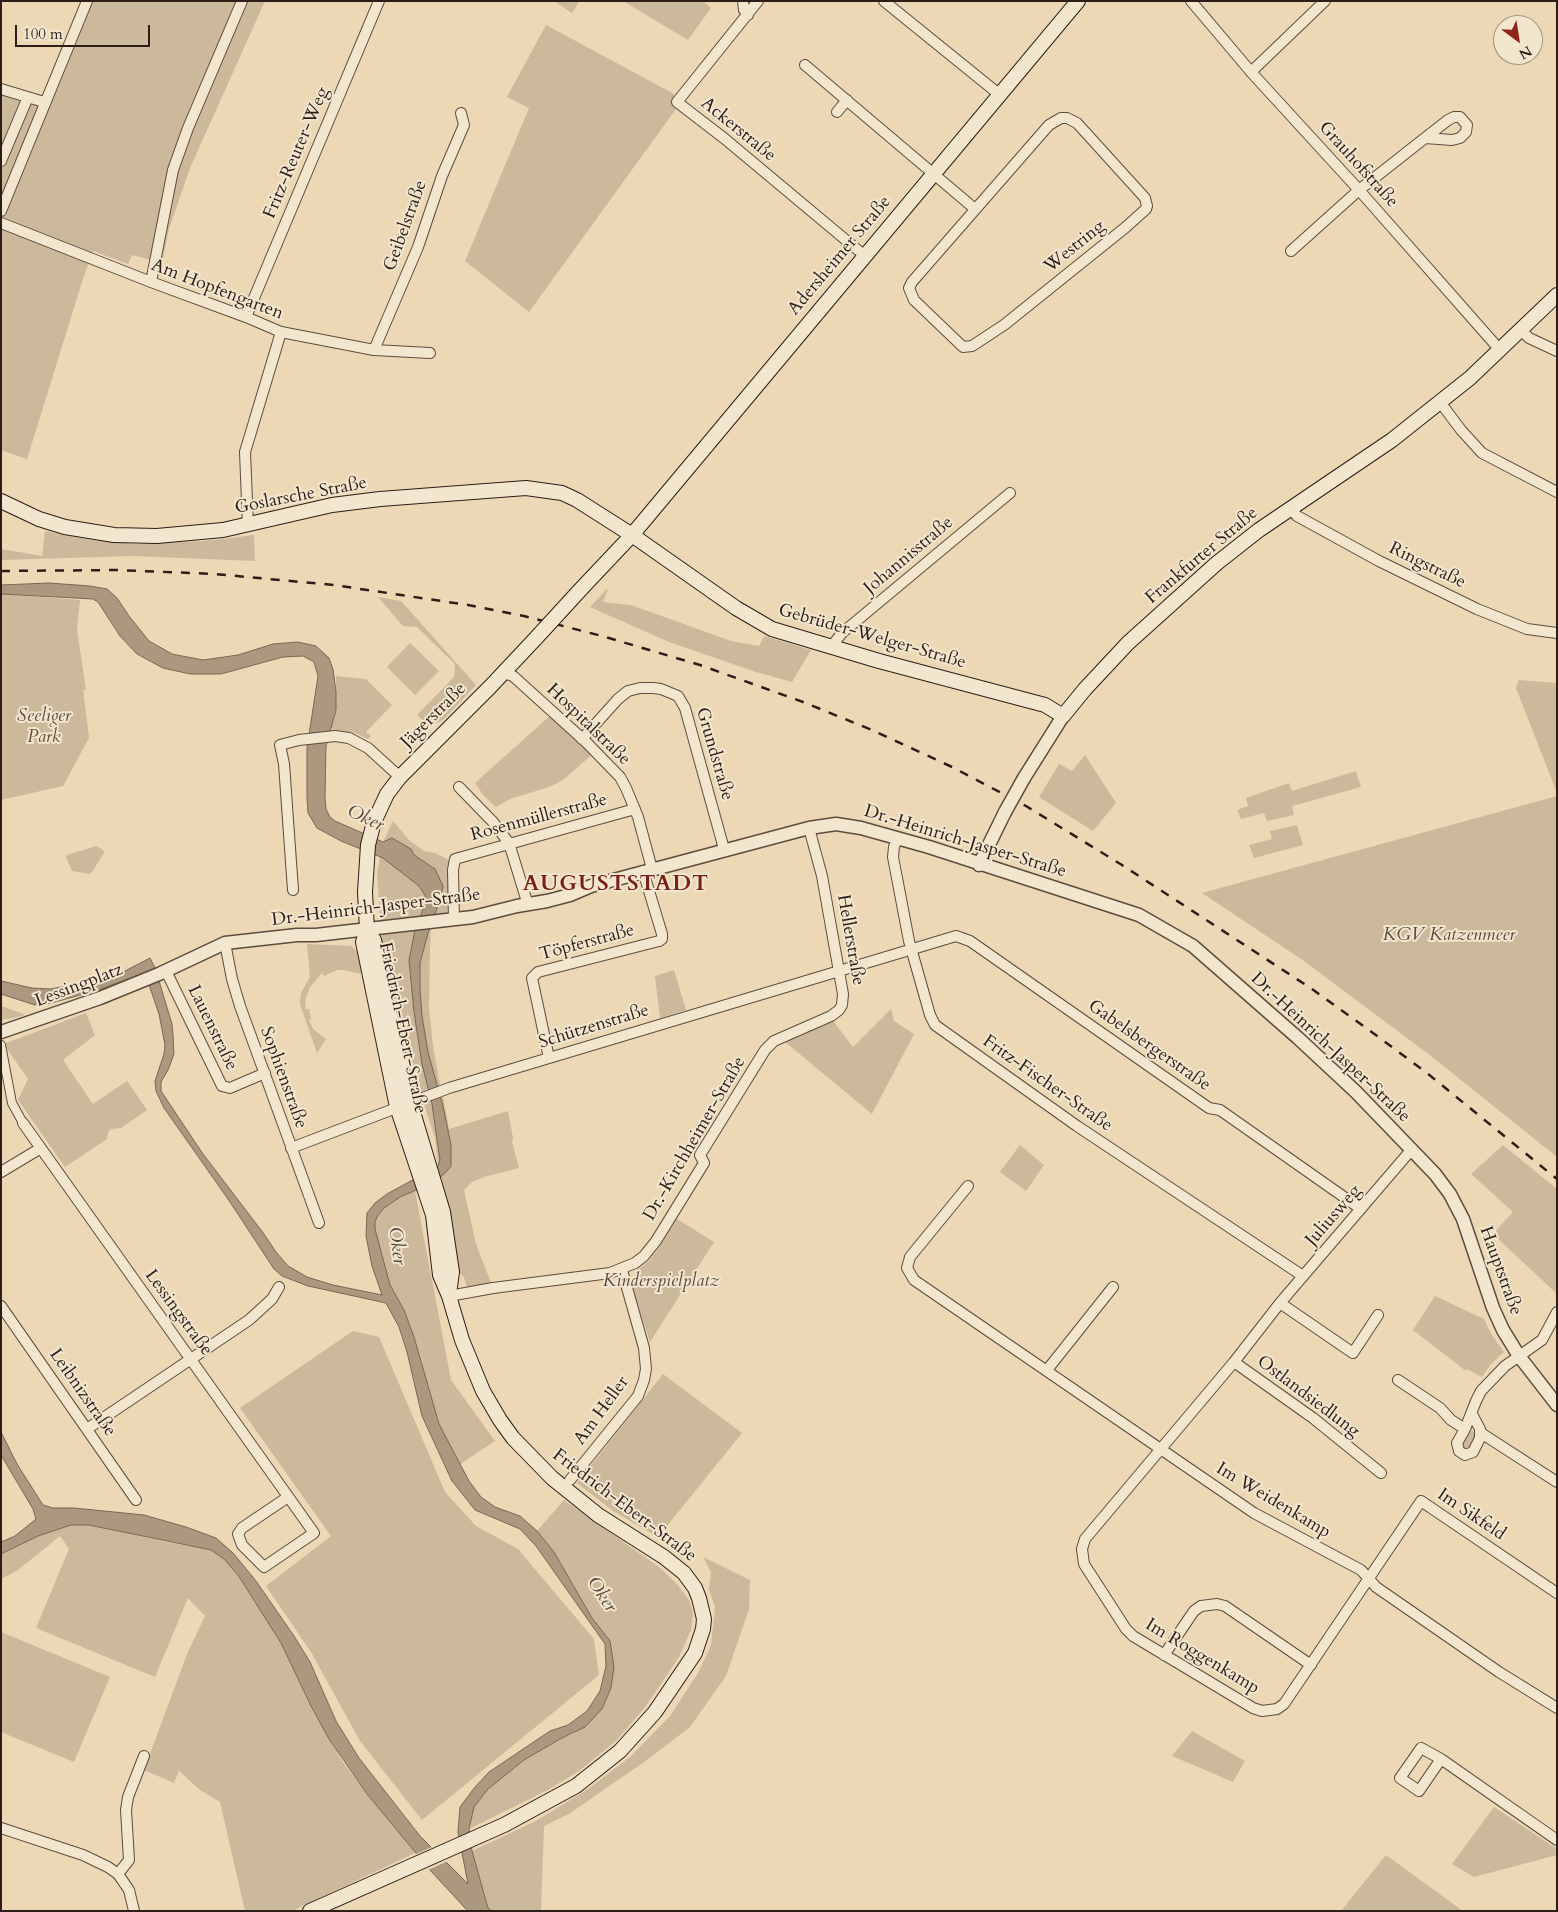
<!DOCTYPE html>
<meta charset="utf-8">
<style>
body{margin:0}
#map{position:relative;width:1558px;height:1912px;overflow:hidden;background:#ecd8b5;font-family:Cardo,serif}
canvas{display:block}
.frame{position:absolute;inset:0;border:2px solid #2d1d17;pointer-events:none}
.north{position:absolute;left:1493px;top:15px;width:50px;height:50px;box-sizing:border-box;background:#f3e6cf;border:1px solid #a49685;border-radius:50%;rotate:149deg;font-size:14px;font-weight:700;line-height:20px;text-align:center;color:#2d1d17}
.north::after{content:'';display:block;margin:auto;width:18px;height:22px;background:#8f2418;clip-path:polygon(50% 0,100% 100%,50% 72%,0 100%)}
.scale{position:absolute;left:15px;top:25px;width:135px;height:22px;box-sizing:border-box;border:2px solid #2d1d17;border-top:0;padding-left:6px;font-size:15px;line-height:18px;white-space:nowrap;color:#2d1d17;-webkit-text-stroke:4px #f3e6cf;paint-order:stroke}
</style>
<div id="map">
<canvas width="1558" height="1912"></canvas>
<div class="frame"></div>
<div class="north">N</div>
<div class="scale">100 m</div>
</div>
<script>
const ctx = document.querySelector('canvas').getContext('2d');
ctx.lineJoin = 'round';
function fill(path, color) { ctx.fillStyle = color; ctx.fill(path, 'evenodd'); }
const poly = rows => new Path2D(rows.map(r => 'M' + r).join(''));
function trace(path, color, width, dash) { ctx.strokeStyle = color; ctx.lineWidth = width; ctx.lineCap = dash ? 'butt' : 'round'; ctx.setLineDash(dash || []); ctx.stroke(path); }
function write(font, color, halo, rows, align = 'center') {
  ctx.font = font + ' Cardo,serif'; ctx.lineWidth = 4; ctx.setLineDash([]); ctx.textBaseline = 'middle'; ctx.strokeStyle = halo; ctx.fillStyle = color; for (const [text, x, y, turn = 0] of rows) {
    ctx.save(); ctx.translate(x, y); ctx.rotate((+turn || 0) * Math.PI / 180); ctx.textAlign = isNaN(turn) ? turn : align; if (halo) ctx.strokeText(text, 0, 0); ctx.fillText(text, 0, 0); ctx.restore();
  }
}
fill(poly([
 [87,1,265,1,190,168,169,229,162,263,132,255,128,264,93,251,83,279,27,459,1,450,1,89,44,102],
 [554,1,579,1,572,13],
 [623,1,703,1,711,8,688,40],
 [546,25,674,94,676,109,529,312,465,261,529,108,507,97],
 [45,531,91,540,135,544,205,541,254,535,255,561,133,556,1,560,1,549,42,556],
 [608,588,603,602,631,605,731,641,759,646,764,636,811,650,792,682,756,672,669,642,590,607],
 [1,594,80,600,77,629,86,690,83,690,89,738,63,786,1,800],
 [378,597,401,601,476,685,443,720,437,723,427,724,417,715,454,677,455,664,417,627,403,626],
 [410,643,439,671,415,695,387,667],
 [336,676,366,679,392,705,366,732,371,736,368,739,355,733,330,729,336,710],
 [1519,680,1557,683,1557,793,1516,688],
 [552,714,595,752,563,780,549,787,510,799,496,807,484,796,475,783],
 [1085,755,1116,803,1093,831,1039,797,1059,764,1072,771],
 [1356,771,1361,787,1292,806,1294,815,1267,821,1264,813,1241,819,1237,810,1248,806,1246,798,1289,783,1292,791],
 [1557,796,1557,1157,1431,1056,1304,961,1202,893],
 [393,821,410,841,424,851,435,853,453,862,454,915,431,927,430,948,429,1008,433,1046,440,1085,415,1094,384,970,377,874,383,842],
 [1297,825,1303,845,1254,858,1249,845,1272,839,1270,831],
 [96,846,103,850,104,853,92,872,89,874,72,871,66,857,67,855],
 [307,944,351,946,357,951,360,958,362,974,344,970,337,970,324,976,322,973,310,987,306,997,305,1009,309,1009,311,1019,309,1020,313,1029,326,1039,317,1053,300,1004,301,993,310,977],
 [674,970,686,1010,660,1018,655,976],
 [1,1006,24,1014,23,1016,1,1020],
 [891,1009,894,1021,914,1034,872,1114,785,1042,833,1021,853,1047],
 [86,1013,95,1035,63,1060,93,1104,127,1081,147,1110,121,1128,111,1129,108,1133,107,1139,65,1167,18,1100,28,1079,5,1046,6,1043],
 [443,1097,449,1129,508,1111,513,1138,512,1142,519,1168,484,1177,472,1182,464,1190,476,1244,493,1288,468,1292,464,1277,457,1271,450,1209,438,1166,435,1138,424,1105],
 [1020,1145,1044,1165,1026,1191,1000,1172],
 [1503,1145,1557,1189,1557,1294,1493,1234,1513,1212,1471,1174],
 [414,1186,451,1380,495,1441,447,1473,402,1325,389,1301,372,1218,381,1204],
 [677,1219,714,1242,650,1342,631,1283,637,1281,634,1272,649,1261,659,1248],
 [1435,1296,1484,1319,1490,1332,1504,1352,1491,1364,1482,1377,1467,1369,1466,1371,1413,1330],
 [353,1331,379,1337,445,1492,476,1526,518,1549,594,1639,599,1675,422,1820,360,1741,311,1652,266,1586,331,1536,240,1408],
 [663,1374,742,1433,658,1537,613,1511,577,1483],
 [1472,1431,1478,1434,1470,1450,1465,1451,1461,1444,1468,1434],
 [564,1500,659,1567,677,1584,689,1600,693,1613,691,1630,679,1657,646,1706,616,1741,579,1771,548,1790,469,1829,474,1807,488,1789,524,1760,560,1739,573,1734,602,1709,610,1641,592,1618,554,1552,537,1531],
 [71,1524,89,1525,116,1530,166,1542,212,1550,224,1559,236,1572,281,1643,311,1706,342,1761,367,1794,415,1853,292,1911,245,1911,220,1802,200,1790,179,1771,174,1783,144,1770,187,1654,205,1616,188,1598,155,1677,36,1628,69,1549,60,1536,18,1570,1,1579,1,1554,38,1536],
 [703,1557,750,1580,749,1609,726,1676,690,1727,647,1760,569,1814,544,1826,541,1911,492,1911,488,1908,472,1851,536,1821,588,1789,630,1757,670,1716,698,1673,711,1645,714,1617,715,1606,709,1590,711,1572],
 [1,1632,110,1677,74,1762,1,1732],
 [1192,1731,1245,1761,1233,1782,1172,1756],
 [1494,1807,1557,1849,1557,1855,1474,1877,1452,1864],
 [1386,1855,1463,1911,1341,1911]
]), '#ccb89a');
const water = poly([
 [49,583,90,586,107,589,117,598,129,616,149,641,172,654,203,660,238,655,273,644,298,642,316,646,329,658,333,669,336,692,336,710,326,746,325,797,326,809,330,817,335,821,383,842,392,838,411,849,414,855,435,869,443,886,440,900,428,933,420,963,420,988,422,1016,428,1052,443,1106,451,1145,451,1166,446,1172,435,1182,400,1197,384,1208,378,1215,375,1222,375,1229,390,1285,404,1310,414,1337,439,1424,469,1481,481,1497,495,1507,520,1516,537,1531,554,1552,592,1618,610,1641,614,1667,611,1688,602,1709,585,1727,560,1739,524,1760,488,1789,474,1807,469,1829,472,1851,488,1908,492,1911,468,1911,465,1908,429,1869,367,1794,329,1739,311,1706,281,1643,238,1575,224,1559,211,1550,89,1525,71,1525,38,1536,1,1554,1,1542,15,1536,36,1519,33,1509,1,1455,1,1432,17,1464,43,1505,53,1508,74,1508,144,1515,186,1527,216,1538,233,1553,256,1581,294,1636,310,1662,336,1721,359,1758,420,1836,468,1884,458,1832,460,1807,475,1787,489,1772,550,1731,568,1725,587,1711,600,1691,606,1666,605,1644,536,1546,520,1529,475,1510,452,1481,422,1416,407,1352,399,1327,386,1303,308,1286,282,1276,274,1269,228,1199,164,1108,156,1091,155,1081,164,1054,165,1045,159,1014,145,973,95,991,44,1005,35,1005,1,994,1,981,32,988,50,989,83,983,125,971,150,958,155,968,172,1024,173,1035,174,1054,168,1070,161,1082,161,1091,203,1154,264,1234,276,1252,288,1266,307,1277,333,1285,382,1295,372,1266,366,1236,367,1213,375,1203,387,1194,438,1166,440,1160,432,1104,422,1064,414,1012,409,960,415,930,425,904,425,895,419,886,383,858,341,841,317,828,308,813,307,798,307,748,318,676,314,662,303,656,283,657,221,674,190,674,163,668,137,654,120,636,98,602,93,599,1,594,1,585,49,583]
]);
fill(water, '#ab987f');
trace(water, '#796755', 1);
fill(poly([
 [434,1846,448,1861,426,1871,414,1855]
]), '#ecd8b5');
const pedestrian = poly([
 [1,1045,12,1103,23,1123]
]);
const minor = poly([
 [743,1,744,10,748,15],
 [758,1,677,102,725,139,865,256],
 [884,1,1000,95],
 [1191,1,1251,72,1359,190,1500,350],
 [805,65,975,209],
 [1251,72,1325,1],
 [1,89,44,102],
 [837,112,847,100],
 [1061,118,1067,118,1077,123,1145,198,1147,206,1146,209,1126,227,1004,325,972,346,963,347,914,300,909,288,912,282,1049,125,1061,118],
 [1,161,28,97],
 [1,211,87,1],
 [1,223,151,282,246,317,281,332,374,350,430,353],
 [1291,251,1359,190,1425,138,1452,140,1460,138,1466,132,1467,125,1460,117,1454,117,1448,120,1425,138],
 [151,282,173,170,188,128,242,1],
 [246,317,379,1],
 [1521,330,1529,338,1557,351],
 [374,350,418,247,442,176,464,125,461,113],
 [1440,402,1461,430,1482,453,1557,492],
 [1291,509,1297,516,1379,561,1477,609,1527,629,1557,633],
 [248,526,245,452,281,332],
 [831,647,842,633,1010,493],
 [504,673,513,676,586,742,620,777,626,788,638,817,652,869],
 [582,739,618,699,628,691,640,688,653,688,661,689,678,696,685,708,724,849],
 [459,787,493,822,509,843,528,905],
 [897,838,894,847,893,857,909,941,930,1015,935,1025,1077,1126,1303,1276],
 [293,890,284,764,280,745,299,740,335,736,349,738,368,748,400,777],
 [454,920,453,870,455,859,635,809],
 [225,943,232,979,240,1006,319,1223],
 [166,971,222,1086,230,1088,265,1073],
 [549,1058,532,978,538,972,659,941,662,939,662,934,643,871],
 [23,1123,314,1533,264,1567,242,1545,238,1534,242,1528,288,1497],
 [291,1148,449,1088,956,936,970,941,1209,1108,1220,1110,1361,1209],
 [1412,1149,1280,1303,1234,1362,1085,1539,1082,1549,1084,1564,1126,1629,1133,1636,1253,1708,1262,1711,1277,1709,1284,1704,1421,1501,1557,1593],
 [1,1172,41,1148],
 [968,1186,910,1257,907,1268,914,1280,1254,1513,1361,1570,1376,1587,1499,1672,1557,1708],
 [449,1296,493,1288,610,1273,635,1263,644,1256,656,1241,704,1163,700,1155,765,1050,774,1041,831,1016,839,1010,842,1005,843,994,822,876,809,828],
 [1280,1303,1353,1353,1378,1315],
 [1,1306,136,1500],
 [1234,1362,1313,1418,1381,1473],
 [1047,1370,1113,1287],
 [1398,1380,1440,1408,1451,1420,1465,1429],
 [1472,1414,1480,1429,1480,1438,1473,1452,1465,1455,1459,1451,1457,1443,1465,1429,1476,1401,1481,1391,1505,1366,1542,1340,1557,1312],
 [87,1429,249,1320,272,1299,279,1287],
 [1481,1433,1557,1482],
 [570,1480,638,1396,644,1380,646,1369,644,1348,622,1270],
 [1164,1655,1194,1611,1201,1606,1217,1604,1225,1606,1311,1665],
 [1441,1759,1419,1791,1400,1778,1421,1748,1441,1759,1557,1840],
 [1,1828,83,1855,108,1867,118,1874,129,1890,134,1911],
 [118,1874,129,1860,126,1810,128,1797,144,1756]
]);
const tertiary = poly([
 [1024,778,1063,716],
 [979,865,1005,812],
 [1,1032,100,998,159,974,225,943,297,935,316,935,473,917,517,906,547,901,570,895,591,886,809,828,836,824,861,828,929,847,1139,915,1193,946,1298,1038,1356,1092,1435,1174,1450,1194,1463,1219,1493,1308,1503,1330,1519,1356,1557,1405]
]);
const secondary = poly([
 [1,501,39,519,65,527,114,535,157,536,223,530,332,505,380,499,526,488,562,493,577,500,632,535,736,608,772,629,879,661,1045,705,1063,716,1085,689,1128,643,1217,563,1259,530,1392,440,1470,378,1557,295],
 [581,589,632,535,1078,1],
 [367,930,374,940,397,1049,410,1102,443,1212,452,1272,449,1294],
 [310,1911,504,1825,576,1786,620,1751,655,1712,695,1653,703,1629,704,1619,699,1598,695,1588,684,1573,664,1557,598,1515,552,1478,513,1438,500,1420,483,1391,462,1340,449,1296,440,1275,433,1215,397,1107,363,942,367,930,365,892,368,845,374,822,387,794,400,777,490,687,537,637]
]);
trace(pedestrian, '#5d4c3e', 10);
trace(minor, '#5d4c3e', 12);
trace(tertiary, '#5d4c3e', 15);
trace(secondary, '#2d1d17', 16);
trace(pedestrian, '#f3e6cf', 8);
trace(minor, '#f3e6cf', 10);
trace(tertiary, '#f3e6cf', 12);
trace(secondary, '#f3e6cf', 14);
trace(poly([
 [1,571,117,570,215,574,334,585,468,605,524,616,602,636,700,665,803,702,872,730,952,767,1026,806,1122,865,1312,989,1373,1033,1427,1073,1557,1179]
]), '#2d1d17', 2.5, [9, 9]);
const tertiaryBridge = poly([
 [1005,812,1024,778]
]);
const secondaryBridge = poly([
 [537,637,581,589]
]);
trace(tertiaryBridge, '#5d4c3e', 15, []);
trace(secondaryBridge, '#2d1d17', 16, []);
trace(tertiaryBridge, '#f3e6cf', 12);
trace(secondaryBridge, '#f3e6cf', 14);
write('18px', '#2d1d17', '#f3e6cf', [
 ["Ackerstraße",738,130,39],
 ["Fritz-Reuter-Weg",297,153,-67],
 ["Grauhofstraße",1358,165,48],
 ["Geibelstraße",406,226,-70],
 ["Westring",1075,247,-39],
 ["Adersheimer Straße",840,256,-50],
 ["Am Hopfengarten",217,290,21],
 ["Goslarsche Straße",301,496,-11],
 ["Johannisstraße",909,556,-40],
 ["Frankfurter Straße",1202,556,-40],
 ["Ringstraße",1427,566,26],
 ["Gebrüder-Welger-Straße",872,637,16],
 ["Jägerstraße",434,716,-45],
 ["Hospitalstraße",588,725,44],
 ["Grundstraße",714,754,74],
 ["Rosenmüllerstraße",539,818,-15],
 ["Dr.-Heinrich-Jasper-Straße",965,842,17],
 ["Dr.-Heinrich-Jasper-Straße",376,908,-7],
 ["Hellerstraße",850,940,80],
 ["Töpferstraße",587,943,-15],
 ["Lessingplatz",79,986,-21],
 ["Schützenstraße",594,1027,-17],
 ["Lauenstraße",212,1028,64],
 ["Friedrich-Ebert-Straße",402,1028,78],
 ["Gabelsbergerstraße",1149,1046,35],
 ["Dr.-Heinrich-Jasper-Straße",1330,1048,43],
 ["Sophienstraße",283,1078,70],
 ["Fritz-Fischer-Straße",1047,1084,35],
 ["Dr.-Kirchheimer-Straße",695,1139,-60],
 ["Juliusweg",1334,1216,-49],
 ["Hauptstraße",1500,1271,70],
 ["Lessingstraße",178,1313,54],
 ["Leibnizstraße",82,1393,55],
 ["Ostlandsiedlung",1308,1397,37],
 ["Am Heller",602,1411,-54],
 ["Im Weidenkamp",1273,1501,31],
 ["Friedrich-Ebert-Straße",624,1506,37],
 ["Im Sikfeld",1471,1515,34],
 ["Im Roggenkamp",1202,1657,31]
]);
write('italic 18px', '#5d4c3e', '#f3e6cf', [
 ["Seeliger",44,717],
 ["Park",44,738],
 ["KGV Katzenmeer",1449,936],
 ["Kinderspielplatz",661,1282]
]);
write('italic 19px', '#59483b', '#f3e6cf', [
 ["Oker",365,819,25],
 ["Oker",396,1246,82],
 ["Oker",601,1595,56]
]);
ctx.letterSpacing = '1px';
write('bold 22px', '#7a1f14', '#f3e6cf', [
 ["AUGUSTSTADT",616,885]
]);
ctx.letterSpacing = '0px';
</script>
